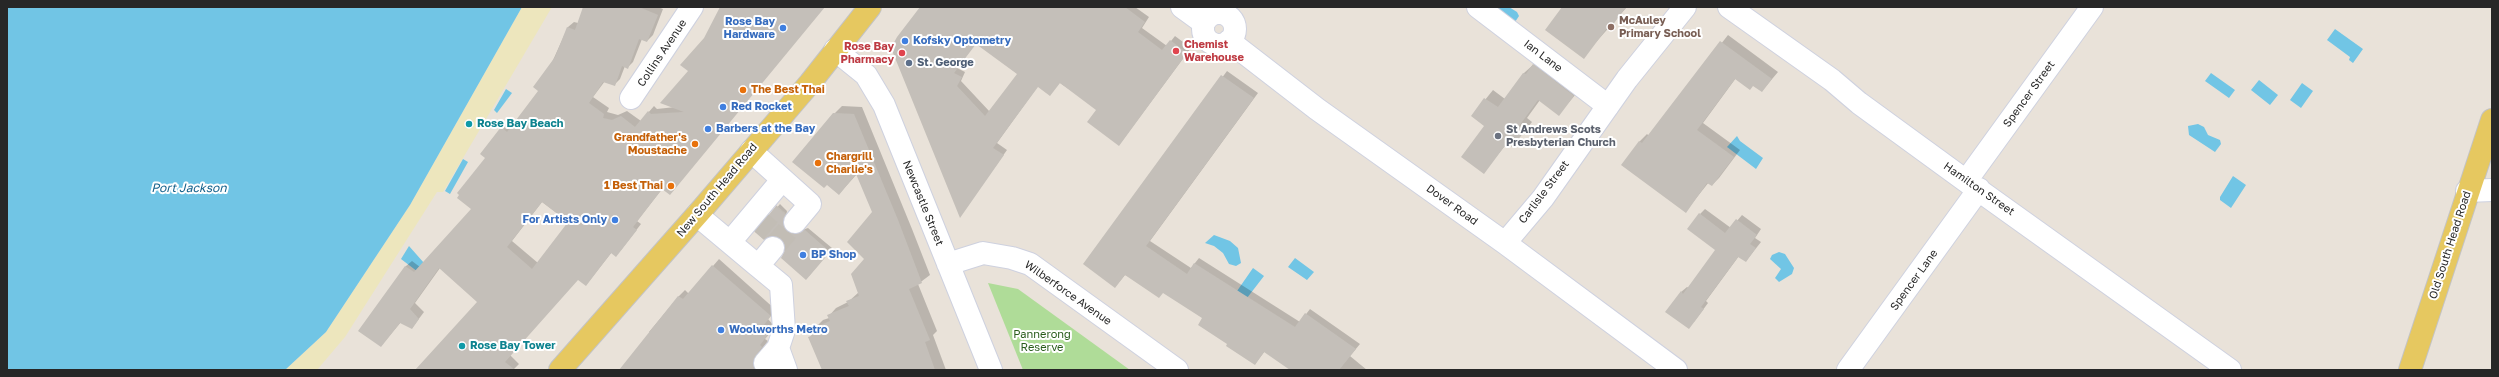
<!DOCTYPE html>
<style>
body{margin:0}
#map{position:relative;width:2499px;height:377px;overflow:hidden;background:#e9e2d9;font-family:"Golos Text",sans-serif}
canvas{display:block}
.frame{position:absolute;inset:0;border:8px solid #272727;pointer-events:none}
</style>
<div id="map">
<canvas width="2499" height="377"></canvas>
<div class="frame"></div>
</div>
<script>
const ctx = document.querySelector('canvas').getContext('2d');
ctx.lineJoin = 'round';
function fill(path, color) { ctx.fillStyle = color; ctx.fill(path, 'evenodd'); }
const poly = rows => new Path2D(rows.map(r => 'M' + r).join(''));
function trace(path, color, width, dash) { ctx.strokeStyle = color; ctx.lineWidth = width; ctx.lineCap = dash ? 'butt' : 'round'; ctx.setLineDash(dash || []); ctx.stroke(path); }
function write(font, color, halo, rows, align = 'center') {
  ctx.font = font + ' "Golos Text",sans-serif'; ctx.lineWidth = 4; ctx.setLineDash([]); ctx.textBaseline = 'middle'; ctx.strokeStyle = halo; ctx.fillStyle = color; for (const [text, x, y, turn = 0] of rows) {
    ctx.save(); ctx.translate(x, y); ctx.rotate((+turn || 0) * Math.PI / 180); ctx.textAlign = isNaN(turn) ? turn : align; if (halo) ctx.strokeText(text, 0, 0); ctx.fillText(text, 0, 0); ctx.restore();
  }
}
fill(poly([
 [988,283,1018,289,1130,370,1023,370]
]), '#afdc98');
fill(poly([
 [522,7,552,7,443,192,437,192,345,337,317,370,285,370,326,332,410,205]
]), '#ede6bd');
fill(poly([
 [7,7,522,7,410,205,326,332,285,370,7,370],
 [1491,7,1509,7,1517,12,1519,16,1515,22],
 [2335,29,2363,49,2353,63,2349,60,2350,57,2327,40],
 [2211,73,2235,90,2229,98,2205,81],
 [2259,80,2278,95,2270,105,2251,90],
 [2302,83,2313,91,2301,108,2290,100],
 [506,89,512,93,497,113,494,110],
 [2198,124,2204,127,2208,135,2220,140,2221,144,2215,152,2189,135,2188,126],
 [1737,136,1740,141,1763,158,1756,169,1727,147],
 [463,159,468,162,450,194,445,191],
 [2233,176,2246,185,2231,208,2220,200,2220,197],
 [1214,235,1230,241,1238,248,1241,263,1236,266,1229,264,1223,253,1214,246,1205,243],
 [409,246,424,263,418,272,401,259],
 [1779,252,1785,254,1794,268,1792,274,1779,282,1775,278,1781,269,1770,259,1772,255],
 [1295,258,1314,272,1307,280,1288,267],
 [1253,268,1264,276,1247,298,1237,291]
]), '#71c5e5');
fill(poly([
 [585,7,658,7,663,9,653,35,647,41,642,39,633,62,628,67,625,66,620,79,614,85,605,81,593,97,609,108,607,112,618,115,627,111,641,121,654,106,657,109,675,107,689,71,721,7,824,7,663,188,637,221,641,224,621,250,612,252,586,285,578,279,510,355,519,364,513,370,416,370,479,302,440,268,415,303,424,312,412,328,401,322,381,346,359,331,406,266,412,261,420,267,472,209,486,157,481,154,507,122,513,126,539,91,568,27,574,22,578,23],
 [542,202,569,222,538,263,512,241],
 [921,7,1135,7,1149,17,1142,28,1167,46,1175,36,1191,48,1119,145,1098,109,1060,83,1038,86,997,143,1007,150,960,216],
 [976,43,1018,74,990,112,961,81,965,72,957,68],
 [1563,7,1627,7,1583,57],
 [1728,35,1778,72,1762,91,1754,85,1736,78,1703,123,1740,150,1719,178,1712,185,1709,182,1686,211,1622,165,1640,141,1647,134,1649,136],
 [1542,57,1581,88,1559,114,1540,100,1527,118,1532,122,1520,137,1512,145,1508,142,1483,173,1485,126,1472,116,1493,90,1505,99,1524,73],
 [1227,71,1258,93,1150,241,1191,268,1199,258,1300,322,1310,309,1360,344,1350,356,1367,370,1292,370,1265,351,1255,364,1229,343,1203,318,1164,292,1125,275,1115,287,1084,264],
 [842,106,862,107,912,229,930,275,918,284,937,331,933,335,946,370,823,370,810,337,816,330,815,328,823,320,829,318,829,316,836,308,848,302,859,292,874,212,857,174,839,194,834,114],
 [780,204,787,211,785,223,796,232,808,228,832,248,809,276,786,250,782,238,756,232],
 [1705,209,1731,228,1742,215,1761,229,1755,238,1761,242,1746,261,1739,256,1706,301,1708,303,1694,322,1681,292,1687,287,1689,288,1717,250,1700,214],
 [719,259,776,310,768,319,775,327,765,339,768,341,758,354,771,370,627,370,651,334,649,332,679,296,685,290,689,294]
]), '#0003');
fill(poly([
 [583,7,639,7,658,15,647,42,639,39,628,69,622,66,615,86,603,82,589,103,604,114,603,118,612,120,621,116,635,127,648,111,651,114,684,112,660,103,688,71,680,65,704,38,720,7,825,7,670,195,662,189,633,227,637,230,616,257,611,253,586,286,578,280,505,362,515,370,415,370,477,302,439,268,410,309,419,319,412,329,400,323,381,347,358,331,405,266,414,272,471,209,457,198,459,195,457,193,485,158,480,154,501,127,507,132,538,91,533,87,555,57,567,27,575,30],
 [542,202,568,222,532,269,507,247],
 [920,7,1125,7,1145,22,1138,32,1162,50,1170,40,1187,53,1119,146,1087,122,1096,110,1060,83,1050,96,1038,87,993,148,1004,155,960,218,891,48,897,37],
 [976,44,1017,74,985,116,957,86,962,77,954,73],
 [1562,7,1626,7,1612,26,1610,24,1584,59,1545,30],
 [1720,41,1772,79,1762,92,1753,86,1750,90,1735,79,1697,130,1734,157,1712,186,1707,183,1686,213,1621,165,1639,141,1642,143],
 [1533,64,1574,96,1559,116,1538,100,1519,126,1525,130,1512,147,1507,143,1484,174,1461,157,1484,126,1471,116,1484,98,1498,107,1523,73,1526,74],
 [1221,75,1254,98,1146,246,1187,274,1194,263,1295,327,1305,313,1356,349,1339,370,1290,370,1264,352,1255,365,1226,346,1227,344,1198,325,1202,318,1163,293,1159,298,1125,275,1115,288,1083,264],
 [833,113,854,114,898,220,922,283,909,289,930,340,925,342,935,370,822,370,808,337,817,334,814,328,830,321,827,315,849,306,846,301,859,296,851,274,864,259,847,242,872,212,856,174,839,195,827,185,824,188,792,162],
 [776,206,786,214,783,220,787,231,793,234,805,230,830,252,806,280,781,258,785,250,781,239,775,236,764,240,755,232],
 [1699,213,1725,233,1736,219,1757,235,1750,244,1756,248,1746,262,1738,257,1701,307,1704,309,1689,329,1665,312,1681,291,1683,294,1715,250,1687,229],
 [712,265,771,316,763,326,770,332,760,345,762,347,753,360,755,370,619,370,678,296,683,299]
]), '#c4bfb9');
trace(poly([
 [755,232,777,206],
 [773,248,795,222]
]), '#c2bdb5', 22, [22, 11]);
const minor = poly([
 [1182,7,1204,23],
 [1478,7,1608,106],
 [1729,7,1832,80,1859,103,1966,181,2230,370],
 '1203 29a16 16 0 1 1 32 0a16 16 0 1 1-32 0Z',
 [1229,41,1317,109,1505,243,1676,370],
 [835,50,866,75,884,105,991,370],
 [631,98,692,7],
 [751,151,810,204,795,222],
 [1966,181,2092,7],
 [2467,191,2492,190],
 [697,215,758,266,773,248],
 [730,242,782,180],
 [1505,243,1543,198,1627,79,1685,7],
 [948,264,983,253,1012,258,1030,264,1177,370],
 [758,266,781,285,784,330,778,348,765,363],
 [778,348,786,370],
 [1848,370,1979,189]
]);
const major = poly([
 [560,370,703,208,810,83,870,7],
 [2410,370,2492,120]
]);
trace(minor, '#ced1df', 24);
trace(major, '#c3c3c3', 24);
trace(minor, '#fff', 22);
trace(major, '#e6c860', 22);
for (const [x, y, r, color] of [
 [1611,27,4,"#8d6e63"],
 [783,28,4,"#3f7fe0"],
 [905,41,4,"#3f7fe0"],
 [1176,51,4,"#e0444e"],
 [902,53,4,"#e0444e"],
 [909,63,4,"#5c6f8a"],
 [743,90,4,"#e8710a"],
 [723,107,4,"#3f7fe0"],
 [469,124,4,"#0f9aa8"],
 [708,129,4,"#3f7fe0"],
 [1498,136,4,"#6b7280"],
 [695,144,4,"#e8710a"],
 [818,163,4,"#e8710a"],
 [671,186,4,"#e8710a"],
 [615,220,4,"#3f7fe0"],
 [803,255,4,"#3f7fe0"],
 [721,330,4,"#3f7fe0"],
 [462,346,4,"#0f9aa8"]
]) { const dot = new Path2D(); dot.arc(x, y, r, 0, 2 * Math.PI); ctx.fillStyle = color; ctx.fill(dot); trace(dot, '#fff', 1.5); }
write('bold 11px', '#785e54', '#fff', [
 ["McAuley",1619,21],
 ["Primary School",1619,34]
], 'left');
write('bold 11px', '#366cbe', '#fff', [
 ["Rose Bay",775,22,"right"],
 ["Hardware",775,35,"right"],
 ["Kofsky Optometry",913,41],
 ["Red Rocket",731,107],
 ["Barbers at the Bay",716,129],
 ["For Artists Only",607,220,"right"],
 ["BP Shop",811,255],
 ["Woolworths Metro",729,330]
], 'left');
write('bold 11px', '#be3a42', '#fff', [
 ["Chemist",1184,45],
 ["Warehouse",1184,58],
 ["Rose Bay",894,47,"right"],
 ["Pharmacy",894,60,"right"]
], 'left');
write('11px', '#272727', '#fff', [
 ["Collins Avenue",662,53,-56],
 ["Ian Lane",1543,56,37],
 ["Spencer Street",2029,94,-54],
 ["Hamilton Street",1979,189,35],
 ["New South Head Road",717,190,-50],
 ["Carlisle Street",1544,192,-53],
 ["Newcastle Street",923,203,68],
 ["Dover Road",1452,205,36],
 ["Old South Head Road",2450,245,-72],
 ["Spencer Lane",1914,280,-54],
 ["Wilberforce Avenue",1068,293,35]
]);
write('bold 11px', '#4e5e75', '#fff', [
 ["St. George",917,63]
], 'left');
write('bold 11px', '#c56008', '#fff', [
 ["The Best Thai",751,90],
 ["Grandfather's",687,138,"right"],
 ["Moustache",687,151,"right"],
 ["Chargrill",826,157],
 ["Charlie's",826,170],
 ["1 Best Thai",663,186,"right"]
], 'left');
write('bold 11px', '#0d838f', '#fff', [
 ["Rose Bay Beach",477,124],
 ["Rose Bay Tower",470,346]
], 'left');
write('bold 11px', '#5b616d', '#fff', [
 ["St Andrews Scots",1506,130],
 ["Presbyterian Church",1506,143]
], 'left');
write('11px', '#2a5d1d', '#fff', [
 ["Pannerong",1042,335],
 ["Reserve",1042,348]
]);
write('italic 12px', '#15628c', '#fff', [
 ["Port Jackson",189,188]
]);
</script>
